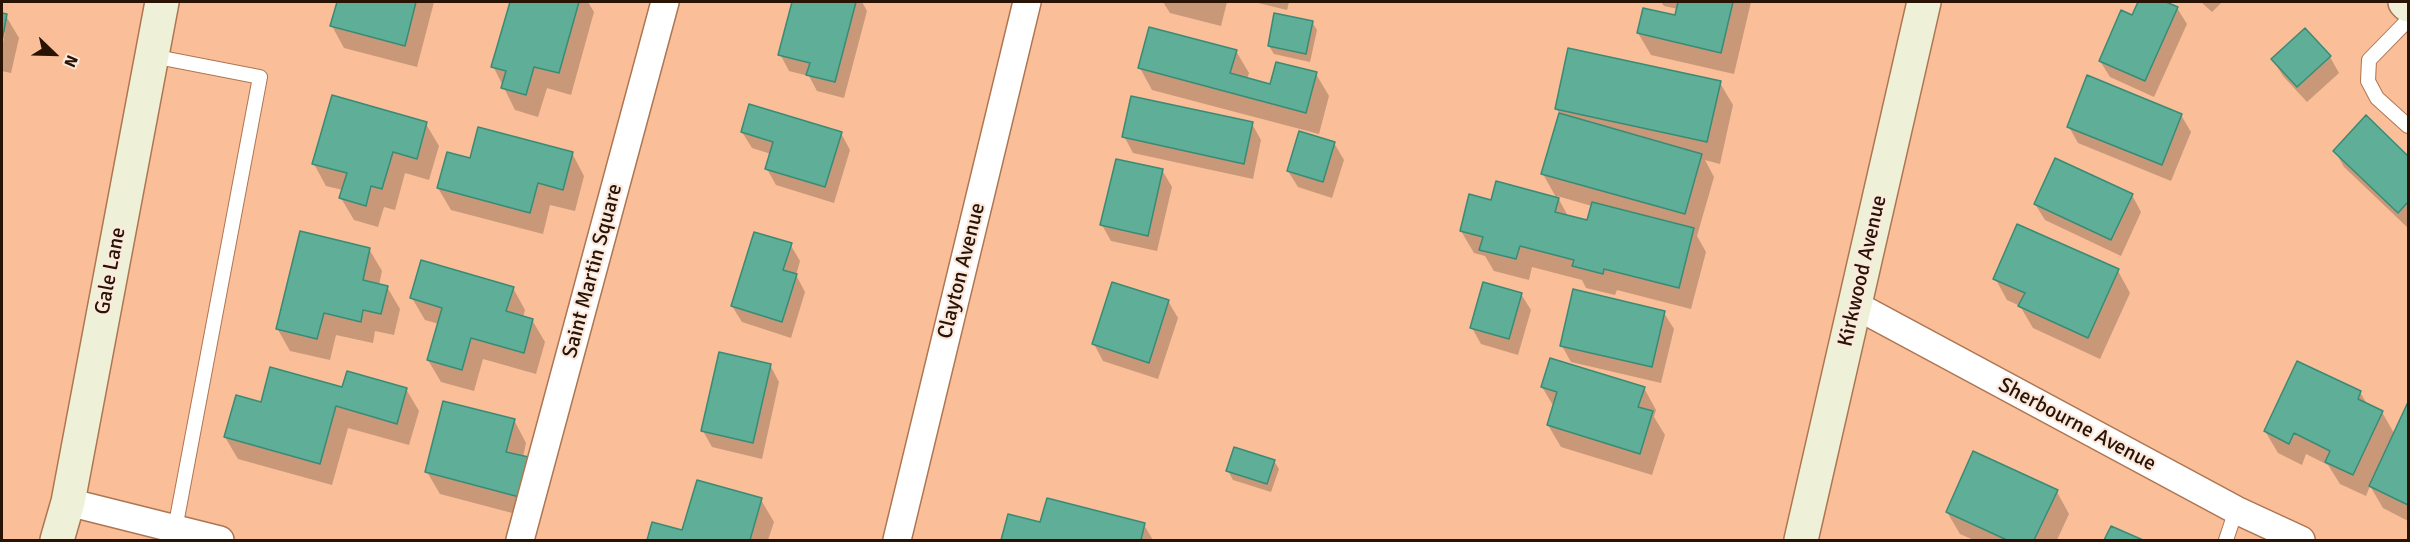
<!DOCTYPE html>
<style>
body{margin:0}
#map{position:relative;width:2410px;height:542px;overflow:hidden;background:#fabe98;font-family:Signika,sans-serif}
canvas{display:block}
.frame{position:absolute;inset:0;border:3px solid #281305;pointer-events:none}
.north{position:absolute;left:24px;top:24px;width:60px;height:60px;-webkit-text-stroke:4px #fce9de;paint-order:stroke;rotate:113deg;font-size:16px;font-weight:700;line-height:24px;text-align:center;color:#281305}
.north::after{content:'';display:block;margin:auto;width:21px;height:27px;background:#281305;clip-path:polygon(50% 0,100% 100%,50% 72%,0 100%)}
</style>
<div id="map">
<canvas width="2410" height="542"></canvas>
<div class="frame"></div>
<div class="north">N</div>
</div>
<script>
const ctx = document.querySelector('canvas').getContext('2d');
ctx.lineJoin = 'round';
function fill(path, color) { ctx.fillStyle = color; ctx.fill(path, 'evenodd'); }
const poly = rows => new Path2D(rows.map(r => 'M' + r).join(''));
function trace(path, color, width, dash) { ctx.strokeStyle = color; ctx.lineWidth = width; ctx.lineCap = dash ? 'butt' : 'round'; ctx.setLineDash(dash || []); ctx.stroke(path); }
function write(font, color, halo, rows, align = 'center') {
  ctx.font = font + ' Signika,sans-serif'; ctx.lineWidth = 4.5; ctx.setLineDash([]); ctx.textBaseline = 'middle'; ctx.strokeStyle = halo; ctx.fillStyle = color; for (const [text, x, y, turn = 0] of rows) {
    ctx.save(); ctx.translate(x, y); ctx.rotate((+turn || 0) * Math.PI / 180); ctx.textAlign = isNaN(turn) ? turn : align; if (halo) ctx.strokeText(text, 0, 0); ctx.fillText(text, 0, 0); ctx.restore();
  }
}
fill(poly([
 [338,2,434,2,417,67,344,48,332,26],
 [511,2,588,2,594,12,571,95,547,88,538,117,515,110,493,66],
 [794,2,862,2,867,11,844,98,817,91,809,76,789,71,780,54],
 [1163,2,1227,2,1221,26,1170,13],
 [1254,2,1289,2,1287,10],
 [1661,2,1751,2,1734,74,1651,55,1638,33,1676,17,1678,9,1664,6],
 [2140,2,2163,2,2177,8,2187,24,2154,97,2110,77,2100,61,2133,17],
 [2201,2,2222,2,2212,12],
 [2,15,6,16,19,38,11,73,2,71,2,48,5,32,2,34],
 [1312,22,1317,30,1310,62,1274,54,1269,46],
 [1236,51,1249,73,1247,79,1271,85,1316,74,1329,96,1319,134,1152,90,1140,68],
 [2330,57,2339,73,2307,102,2283,76,2273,60],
 [1720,83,1733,105,1720,164,1705,160,1714,177,1697,236,1706,252,1691,309,1617,290,1615,295,1586,288,1582,280,1532,267,1529,280,1494,271,1485,256,1474,253,1461,231,1492,202,1557,199,1543,174,1560,115,1557,109],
 [1557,196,1592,206,1588,222,1568,216],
 [2181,115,2191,132,2171,181,2078,143,2069,127],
 [2366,118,2408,158,2408,228,2344,167,2335,151],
 [426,124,439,146,429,180,405,173,395,210,384,207,378,227,354,220,341,198,343,190,326,186,314,164],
 [1252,124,1261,140,1253,179,1133,153,1124,136],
 [742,132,841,133,850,150,834,203,776,185,767,169,771,154,752,148],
 [1334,143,1344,160,1332,198,1298,187,1288,171],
 [572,153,584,176,575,211,550,205,543,234,451,210,438,188,471,160],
 [1162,170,1172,187,1157,251,1111,241,1102,225],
 [2132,195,2141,212,2121,256,2045,220,2035,204],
 [790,244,800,261,796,275,805,292,791,338,742,322,732,306],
 [369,249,382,271,379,285,387,287,400,309,394,335,375,331,373,343,336,335,330,360,290,351,277,328],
 [2118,271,2130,293,2100,359,2033,328,2020,306,2007,300,1995,278],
 [513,288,525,310,523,317,532,320,545,342,536,374,483,359,474,391,441,382,428,360,439,324,425,320,412,298],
 [1521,294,1531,310,1518,355,1481,344,1472,328],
 [1168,301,1178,318,1158,379,1103,361,1094,344],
 [1664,313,1674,329,1661,383,1571,362,1562,346],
 [770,365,779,382,762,459,712,447,703,431],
 [1542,387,1644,388,1656,410,1654,417,1665,435,1652,475,1561,447,1548,425,1554,407],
 [343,389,406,389,419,411,409,445,348,428,332,485,238,459,225,437],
 [2360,392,2368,406,2382,412,2395,435,2408,406,2408,521,2383,508,2370,486,2366,496,2340,484,2328,465,2306,454,2302,465,2278,453,2265,431],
 [514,420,526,443,523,457,535,519,440,494,427,472],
 [1274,461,1279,469,1271,492,1233,480,1228,471],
 [2057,492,2069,514,2057,540,1974,540,1960,534,1947,512],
 [761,500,774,522,768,540,648,540,653,524,684,532],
 [1009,516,1041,524,1144,525,1153,540,1002,540]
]), '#0003');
const building = poly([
 [337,2,416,2,405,46,330,26,337,2],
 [510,2,579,2,559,73,534,67,526,95,501,88,506,71,491,67,510,2],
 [792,2,856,2,835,82,806,75,810,63,778,55,792,2],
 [1678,2,1733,2,1721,53,1637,33,1643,8,1675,15,1678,2],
 [2138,2,2166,2,2178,7,2145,81,2099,61,2121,10,2132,15,2138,2],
 [2,13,7,14,2,41,2,13],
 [1274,13,1313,21,1306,54,1268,46,1274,13],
 [1149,27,1237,50,1230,73,1270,84,1276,62,1317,72,1306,113,1138,68,1149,27],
 [2305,28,2331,56,2297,87,2271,59,2305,28],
 [1568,48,1721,81,1707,142,1555,109,1568,48],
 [2087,75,2182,114,2162,165,2067,127,2087,75],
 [332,95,427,122,417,159,393,152,382,189,371,186,366,206,339,198,347,173,312,164,332,95],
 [1131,96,1253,122,1244,164,1122,137,1131,96],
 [749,104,842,132,825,187,765,169,773,142,741,132,749,104],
 [1559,113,1702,154,1685,214,1541,174,1559,113],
 [2366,115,2408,156,2408,202,2398,213,2333,151,2366,115],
 [478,127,573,152,563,190,538,183,530,213,437,188,447,152,470,158,478,127],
 [1299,131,1335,142,1323,182,1287,171,1299,131],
 [2055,158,2133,194,2111,240,2034,204,2055,158],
 [1116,159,1163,169,1148,236,1100,225,1116,159],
 [1496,181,1559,198,1555,212,1587,220,1592,202,1694,228,1679,288,1604,269,1603,274,1572,266,1574,260,1520,246,1516,259,1479,250,1483,237,1460,231,1469,194,1491,200,1496,181],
 [2017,224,2119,269,2088,338,2018,306,2025,293,1993,279,2017,224],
 [300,231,370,248,363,280,388,286,381,314,363,310,361,322,324,313,317,339,276,329,300,231],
 [754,232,792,243,783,270,797,274,782,322,731,306,754,232],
 [421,260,514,287,506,311,533,319,524,353,471,338,462,370,427,360,442,308,410,298,421,260],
 [1112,282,1169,300,1149,363,1092,344,1112,282],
 [1483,282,1522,293,1509,339,1470,328,1483,282],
 [1573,289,1665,311,1652,367,1560,346,1573,289],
 [719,352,771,364,753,443,701,431,719,352],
 [1550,358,1645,387,1638,407,1653,411,1640,454,1547,425,1557,392,1541,387,1550,358],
 [2297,361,2361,391,2358,399,2383,411,2353,475,2325,462,2330,451,2294,433,2289,444,2264,431,2297,361],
 [270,367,342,387,347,371,407,388,397,424,336,406,320,464,224,437,236,395,261,402,270,367],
 [443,401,515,419,506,452,533,458,523,498,425,472,443,401],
 [2408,402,2408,505,2369,486,2408,402],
 [1234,447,1275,460,1267,484,1226,471,1234,447],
 [1973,451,2058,490,2034,540,2007,540,1946,512,1973,451],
 [697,480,762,498,750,540,647,540,652,522,682,530,697,480],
 [1047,498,1145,523,1141,540,1001,540,1008,514,1040,522,1047,498],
 [2111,526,2143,540,2104,540,2111,526]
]);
fill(building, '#5eae98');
trace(building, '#3a8b76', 1.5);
const lane = poly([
 [2408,20,2369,60,2368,81,2377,98,2408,126],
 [152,56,260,77,175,529],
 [2226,540,2236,510]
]);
const street = poly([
 [1855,305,2236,510,2301,540],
 [68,502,220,540],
 [520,540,665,2],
 [897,540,1027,2]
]);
const secondary = poly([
 [2405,2,2408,5],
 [57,540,68,502,162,2],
 [1801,540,1924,2]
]);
trace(lane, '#ad7652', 16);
trace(street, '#ad7652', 30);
trace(secondary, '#ad7652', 36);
trace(lane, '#fff', 14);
trace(street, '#fff', 27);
trace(secondary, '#eef1d7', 33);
write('21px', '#281305', '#fce9de', [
 ["Gale Lane",111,271,-79],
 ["Saint Martin Square",593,271,-75],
 ["Clayton Avenue",962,271,-76],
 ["Kirkwood Avenue",1863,271,-77],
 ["Sherbourne Avenue",2077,425,28]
]);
</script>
